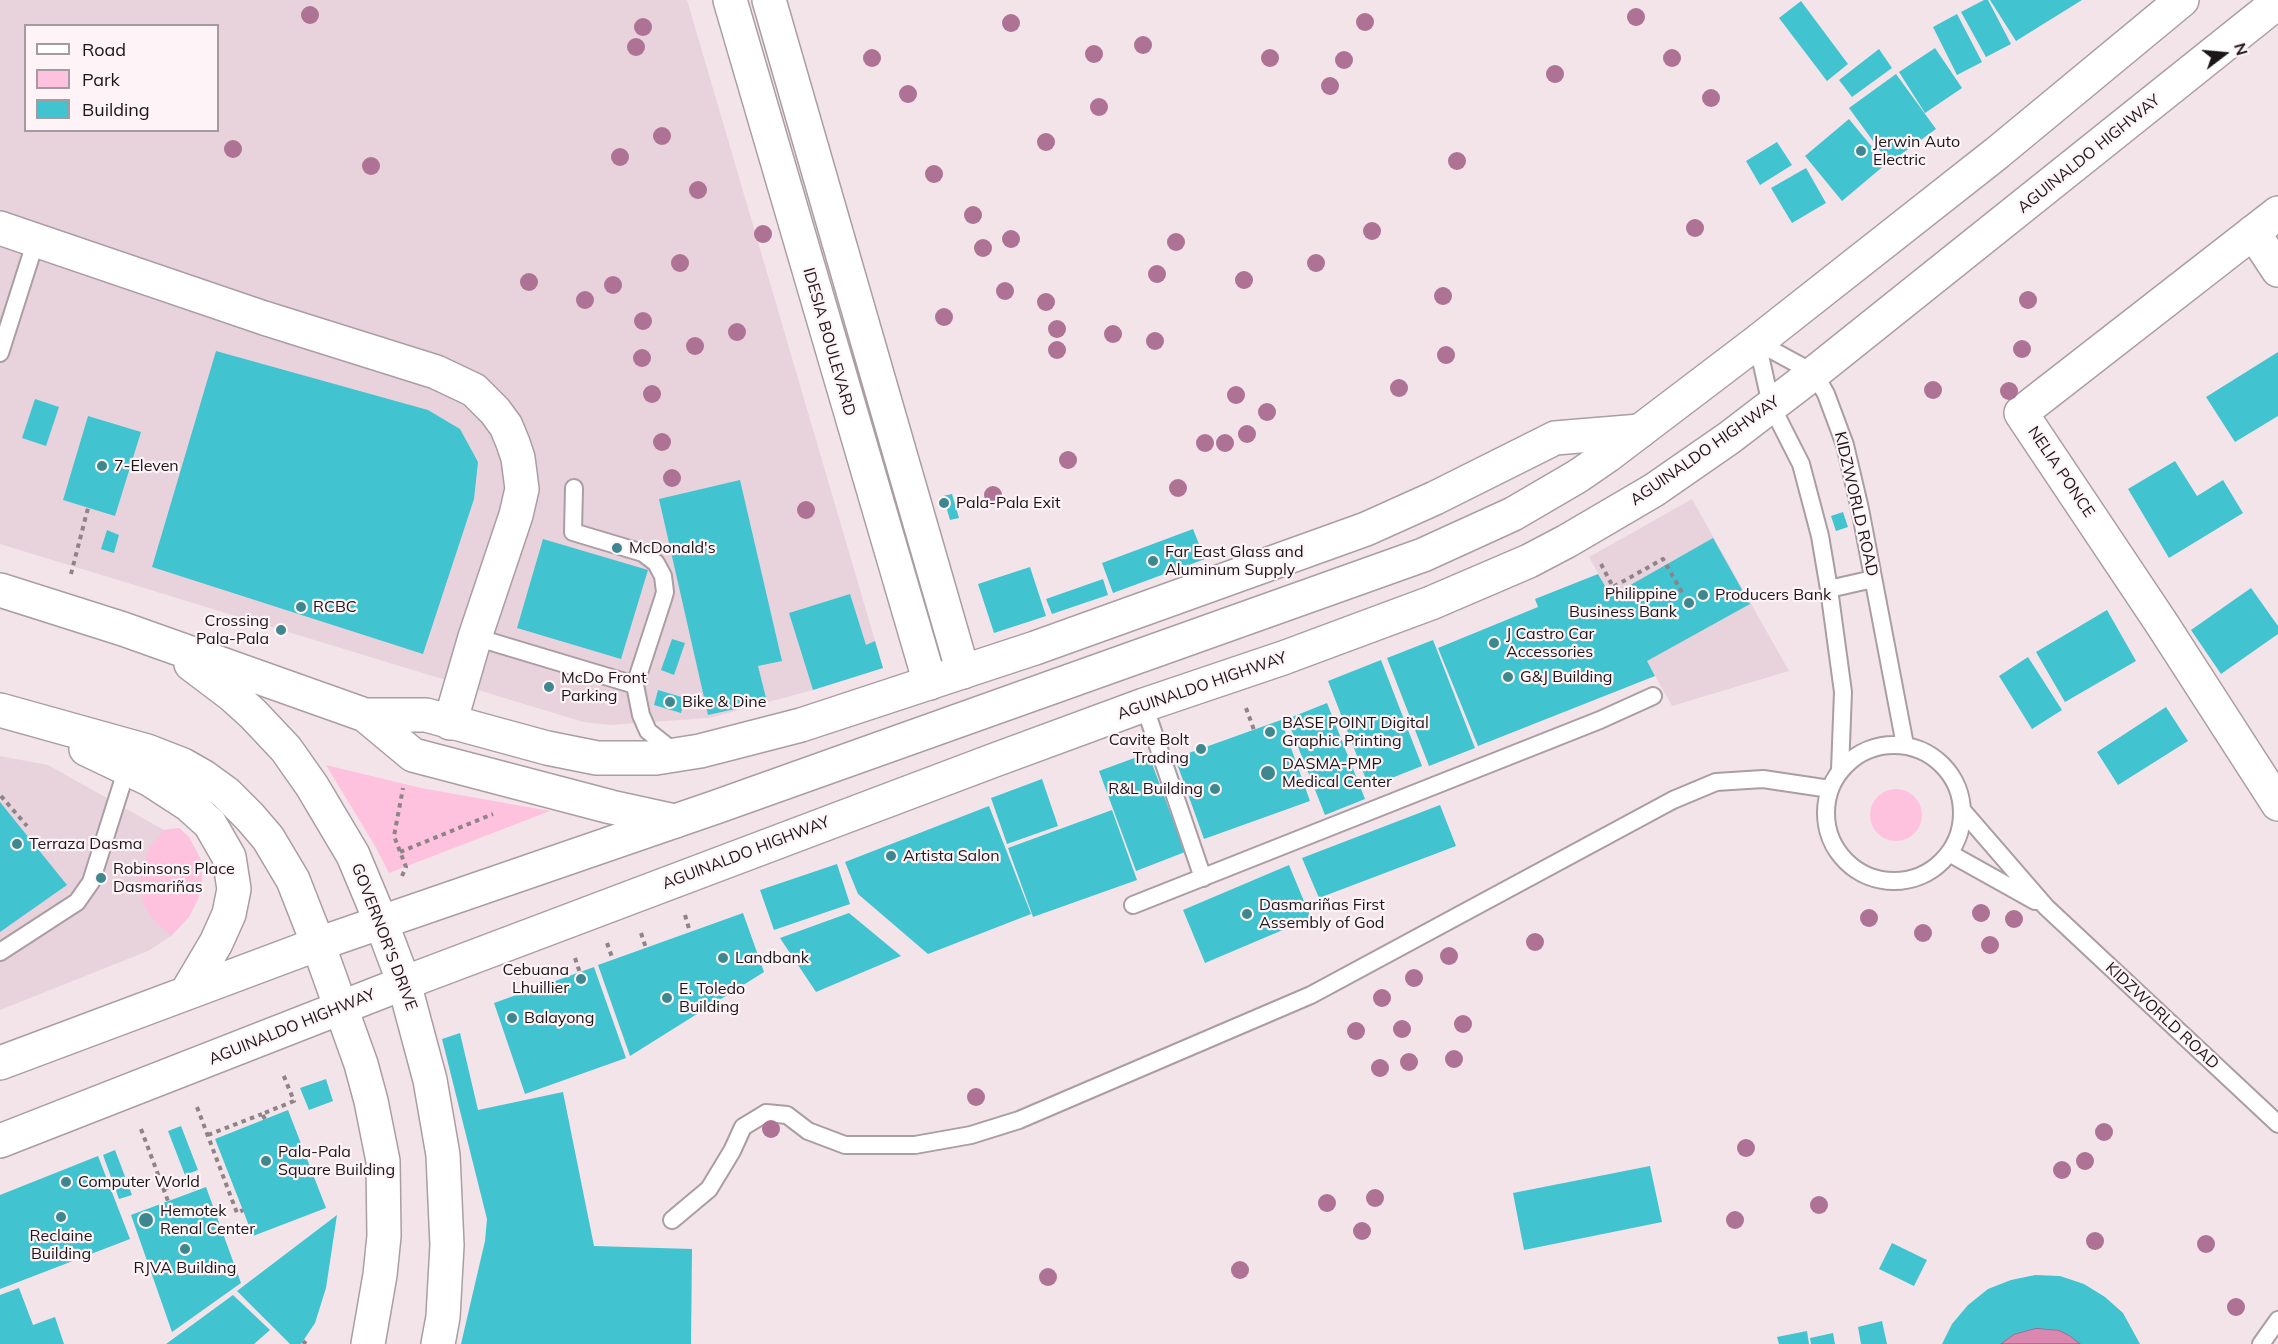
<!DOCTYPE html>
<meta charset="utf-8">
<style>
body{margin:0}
#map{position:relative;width:2278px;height:1344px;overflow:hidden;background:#f3e4ea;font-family:Mulish,sans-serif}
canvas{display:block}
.legend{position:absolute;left:24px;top:24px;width:195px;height:108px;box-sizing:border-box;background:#fef3f7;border:2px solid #a39b9e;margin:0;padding:8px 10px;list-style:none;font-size:18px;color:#1b1618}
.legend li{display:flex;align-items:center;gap:12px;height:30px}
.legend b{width:30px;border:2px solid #a39b9e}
.north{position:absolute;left:2194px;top:24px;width:60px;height:60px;-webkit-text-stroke:4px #fef3f7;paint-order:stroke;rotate:74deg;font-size:16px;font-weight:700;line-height:24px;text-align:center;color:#1b1618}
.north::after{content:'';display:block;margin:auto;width:21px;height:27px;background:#1b1618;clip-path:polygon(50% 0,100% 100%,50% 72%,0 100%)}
</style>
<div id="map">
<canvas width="2278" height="1344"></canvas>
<ul class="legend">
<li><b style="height:8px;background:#fff"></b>Road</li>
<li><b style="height:16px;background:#fec2de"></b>Park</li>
<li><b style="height:16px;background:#42c3d0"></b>Building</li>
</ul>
<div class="north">N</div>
</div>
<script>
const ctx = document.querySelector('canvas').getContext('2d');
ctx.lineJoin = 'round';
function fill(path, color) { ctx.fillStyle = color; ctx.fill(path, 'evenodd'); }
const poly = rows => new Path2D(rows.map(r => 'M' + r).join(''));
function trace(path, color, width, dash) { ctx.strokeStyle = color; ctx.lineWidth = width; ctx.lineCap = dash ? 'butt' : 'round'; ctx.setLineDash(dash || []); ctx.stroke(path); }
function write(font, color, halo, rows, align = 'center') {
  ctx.font = font + ' Mulish,sans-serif'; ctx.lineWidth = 4.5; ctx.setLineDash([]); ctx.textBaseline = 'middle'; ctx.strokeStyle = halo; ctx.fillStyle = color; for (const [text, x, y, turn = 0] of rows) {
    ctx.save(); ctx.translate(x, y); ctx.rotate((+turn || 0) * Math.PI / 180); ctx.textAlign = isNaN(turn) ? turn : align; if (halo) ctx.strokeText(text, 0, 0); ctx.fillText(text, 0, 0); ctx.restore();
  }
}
fill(poly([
 [0,0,687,0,883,668,813,690,709,718,610,725,583,722,0,544],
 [26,26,218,26,218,130,26,130],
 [1692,499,1789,671,1672,706,1589,557],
 [0,756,48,765,164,830,179,828,189,837,195,848,201,860,202,872,198,899,189,917,171,936,148,951,0,1010]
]), '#e8d3dc');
fill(poly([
 [326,765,421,788,550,811,389,873,375,846],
 '1870 815a26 26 0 1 1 52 0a26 26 0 1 1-52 0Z',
 [179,828,189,837,201,860,202,885,198,899,189,917,171,936,153,920,143,903,139,879,149,848,164,830]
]), '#fec2de');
const water = poly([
 [2036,1328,2059,1330,2069,1335,2081,1344,2000,1344,2014,1334,2036,1328]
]);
fill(water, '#da88b0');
trace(water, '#a16682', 1.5);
fill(poly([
 [1984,0,1988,0,2011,44,1986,57,1961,12],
 [1990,0,2082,0,2016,41],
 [1801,1,1848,64,1827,81,1779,18],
 [1957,14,1982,62,1957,75,1933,27],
 [1935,48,1962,88,1925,113,1899,72],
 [1879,49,1892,68,1852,97,1839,80],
 [1896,74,1936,129,1889,163,1849,108],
 [1849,119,1886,164,1842,201,1805,156],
 [1777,142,1792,165,1760,185,1746,161],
 [1806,168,1826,203,1792,223,1771,188],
 [216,351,428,410,460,429,478,462,474,499,423,654,152,567],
 [2278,352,2278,416,2235,442,2206,397],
 [35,399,59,407,46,446,22,438],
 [88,416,141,432,115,516,63,500],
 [2175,461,2197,496,2223,480,2243,513,2169,558,2128,489],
 [740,480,782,661,758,666,767,702,708,715,659,499],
 [952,494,959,518,950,520,943,496],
 [1843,512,1848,527,1836,531,1831,516],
 [1193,529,1205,559,1113,593,1102,563],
 [107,530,119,535,114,553,101,549],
 [1713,538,1750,604,1647,661,1655,676,1478,746,1438,648,1538,607,1535,599,1598,574,1611,596],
 [543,539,648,570,621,659,517,628],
 [1030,567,1046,616,994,633,978,584],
 [1103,579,1108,595,1052,614,1046,599],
 [2251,588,2278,626,2278,634,2221,674,2191,630],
 [850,594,866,645,875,641,883,668,813,690,789,613],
 [2107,610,2136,661,2065,702,2036,652],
 [672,639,685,643,674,675,661,670],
 [1433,640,1475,748,1429,766,1387,658],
 [2028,657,2062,710,2032,729,1999,676],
 [1381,660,1422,766,1369,787,1328,681],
 [658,690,685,698,681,713,654,705],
 [1327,703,1365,799,1325,815,1287,719],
 [2166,707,2188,741,2118,785,2097,752],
 [1281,720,1310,801,1204,839,1175,758],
 [1148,753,1185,852,1136,871,1099,771],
 [1042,779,1058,826,1007,844,991,798],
 [0,802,67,885,0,932],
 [1440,805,1456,846,1319,898,1302,858],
 [989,806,1031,914,928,954,858,894,845,862],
 [1112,810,1137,880,1033,917,1008,848],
 [837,864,850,904,774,930,760,890],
 [1289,865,1311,918,1205,963,1183,910],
 [743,913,764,972,630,1056,598,965],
 [849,913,901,956,816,992,780,938],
 [594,967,626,1058,525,1094,494,1003],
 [460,1033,478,1110,563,1092,594,1246,692,1249,691,1344,461,1344,485,1241,487,1219,442,1039],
 [326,1079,333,1101,309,1110,300,1088],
 [288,1110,326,1208,253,1236,215,1139],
 [181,1126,198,1170,185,1175,168,1131],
 [115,1150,132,1195,119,1199,103,1155],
 [98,1156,130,1239,0,1289,0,1195],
 [1650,1166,1662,1222,1524,1250,1513,1193],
 [206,1187,241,1283,172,1332,131,1215],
 [337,1215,326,1288,315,1323,301,1344,290,1344,237,1291],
 [1892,1243,1927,1260,1914,1286,1879,1269],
 [2035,1275,2060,1276,2084,1284,2105,1297,2123,1313,2140,1344,2081,1344,2069,1335,2059,1330,2036,1328,2014,1334,2000,1344,1942,1344,1952,1324,1968,1305,1988,1289,2011,1280],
 [19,1288,33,1325,55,1317,64,1344,0,1344,0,1295],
 [233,1295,270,1330,254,1344,166,1344],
 [1882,1321,1887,1344,1861,1344,1858,1327],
 [1807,1331,1809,1344,1779,1344,1777,1337],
 [1833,1333,1835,1344,1811,1344,1810,1338]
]), '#42c3d0');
const service = poly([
 [1757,342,1814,373,1826,394,1845,445,1860,509,1905,745],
 [1757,342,1771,405,1801,464,1820,536,1829,589,1843,692,1840,770],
 [0,353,36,240],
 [574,488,573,532,643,553,656,563,663,576,665,592,663,599,635,685,641,715,648,731,678,755],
 [1829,589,1873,579],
 [475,637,635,685],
 [1144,705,1203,878],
 '1826 813a68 68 0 1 1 136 0a68 68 0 1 1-136 0Z',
 [1962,810,2046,907,2278,1124],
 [1949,853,2035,901],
 [1133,905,1600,720,1653,696],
 [0,952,77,902,91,882,128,765],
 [672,1220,709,1189,732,1151,743,1127,766,1113,787,1115,808,1131,845,1145,915,1145,971,1135,1019,1120,1311,995,1673,800,1716,782,1763,779,1830,789],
 [2261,1344,2278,1320]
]);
const minor = poly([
 [2278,213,2021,413,2162,624,2278,804],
 [0,228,264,318,436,372,474,390,495,411,506,426,513,443,518,458,522,489,516,515,475,637,450,723],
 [2253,232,2278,270]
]);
const tertiary = poly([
 [730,0,930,683],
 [769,0,963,672]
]);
const primary = poly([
 [0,590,123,629,365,715,426,715,547,748,597,758,656,758,700,751,801,725,1035,648,1366,529,1435,498,1555,438,1640,431],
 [0,710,147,751,183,765,204,777,226,793,250,817,268,838,293,880,318,944,0,1063],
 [365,715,413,755,611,807,675,821],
 [86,749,149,779,189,805,210,824,229,857,234,889,229,914,216,943,187,992],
 [0,1141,404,983,381,922,353,855,312,786,286,749,253,714,232,695,191,664]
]);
const trunk = poly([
 [368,1344,380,1275,384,1236,383,1161,371,1101,361,1064,318,944,716,807,1423,555,1513,514,1578,476,1607,456,1757,342,1997,153,2182,0],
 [438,1344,443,1317,447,1245,443,1155,430,1080,404,983,992,761,1144,705,1283,658,1431,603,1529,561,1567,541,1654,490,1729,438,1814,373,2278,2]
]);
trace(service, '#aa9da3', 20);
trace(minor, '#aa9da3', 36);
trace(tertiary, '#aa9da3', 36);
trace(primary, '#aa9da3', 36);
trace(trunk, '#aa9da3', 36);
trace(poly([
 [1601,564,1613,587,1663,559,1684,596],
 [71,574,88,508],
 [1246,708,1254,730],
 [1,796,27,826],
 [400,852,493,814],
 [402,876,406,867,394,836,403,788],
 [685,915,690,932],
 [641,933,646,948],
 [607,943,613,960],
 [575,958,580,973],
 [197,1107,237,1213,243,1210],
 [265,1119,262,1114,294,1101,283,1074],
 [141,1129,168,1201],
 [208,1135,262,1114],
 [164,1189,192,1179,196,1191],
 [303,1341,306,1344]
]), '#8e8488', 4, [4.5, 4.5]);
trace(service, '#fff', 16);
trace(minor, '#fff', 33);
trace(tertiary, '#fff', 33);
trace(primary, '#fff', 33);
trace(trunk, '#fff', 33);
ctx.fillStyle = '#ae7294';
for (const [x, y] of [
 [310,15],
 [1636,17],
 [1365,22],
 [1011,23],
 [643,27],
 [1143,45],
 [636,47],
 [1094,54],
 [872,58],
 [1270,58],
 [1672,58],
 [1344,60],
 [1555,74],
 [1330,86],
 [908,94],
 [1711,98],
 [1099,107],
 [662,136],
 [1046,142],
 [233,149],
 [620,157],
 [1457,161],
 [371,166],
 [934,174],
 [698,190],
 [973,215],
 [1695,228],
 [1372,231],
 [763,234],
 [1011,239],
 [1176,242],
 [983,248],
 [680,263],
 [1316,263],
 [1157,274],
 [1244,280],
 [529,282],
 [613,285],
 [1005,291],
 [1443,296],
 [585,300],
 [2028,300],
 [1046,302],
 [944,317],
 [643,321],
 [1057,329],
 [737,332],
 [1113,334],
 [1155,341],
 [695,346],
 [2022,349],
 [1057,350],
 [1446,355],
 [642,358],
 [1399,388],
 [1933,390],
 [2009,391],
 [652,394],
 [1236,395],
 [1267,412],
 [1247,434],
 [662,442],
 [1205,443],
 [1225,443],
 [1068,460],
 [672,478],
 [1178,488],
 [993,495],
 [806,510],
 [1981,913],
 [1869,918],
 [2014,919],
 [1923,933],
 [1535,942],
 [1990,945],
 [1449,956],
 [1414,978],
 [1382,998],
 [1463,1024],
 [1402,1029],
 [1356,1031],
 [1454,1059],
 [1409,1062],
 [1380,1068],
 [976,1097],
 [771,1129],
 [2104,1132],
 [1746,1148],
 [2085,1161],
 [2062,1170],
 [1375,1198],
 [1327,1203],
 [1819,1205],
 [1735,1220],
 [1362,1231],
 [2095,1241],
 [2206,1244],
 [1240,1270],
 [1048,1277],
 [2236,1307]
]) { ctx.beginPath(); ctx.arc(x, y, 9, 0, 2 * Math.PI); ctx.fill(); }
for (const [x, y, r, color] of [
 [1861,151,6,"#3f878e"],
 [102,466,6,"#3f878e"],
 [944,503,6,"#3f878e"],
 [617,548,6,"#3f878e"],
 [1153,561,6,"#3f878e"],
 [1703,595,6,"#3f878e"],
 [1689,603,6,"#3f878e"],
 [301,607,6,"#3f878e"],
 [281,630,6,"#3f878e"],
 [1494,643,6,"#3f878e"],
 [1508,677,6,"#3f878e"],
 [549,687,6,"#3f878e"],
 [670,702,6,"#3f878e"],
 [1270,732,6,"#3f878e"],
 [1201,749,6,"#3f878e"],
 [1268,773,8,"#3f878e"],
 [1215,789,6,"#3f878e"],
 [17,844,6,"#3f878e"],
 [891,856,6,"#3f878e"],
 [101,878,6,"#3f878e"],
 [1247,914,6,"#3f878e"],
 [723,958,6,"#3f878e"],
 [581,979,6,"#3f878e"],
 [667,998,6,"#3f878e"],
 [512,1018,6,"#3f878e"],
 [266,1161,6,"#3f878e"],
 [66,1182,6,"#3f878e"],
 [61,1217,6,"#3f878e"],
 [146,1220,8,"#3f878e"],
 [185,1249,6,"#3f878e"]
]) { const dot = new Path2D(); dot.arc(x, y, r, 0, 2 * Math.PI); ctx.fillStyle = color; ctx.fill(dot); trace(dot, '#fef3f7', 2); }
write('16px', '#1b1618', '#fef3f7', [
 ["Jerwin Auto",1873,142],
 ["Electric",1873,160],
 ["7-Eleven",114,466],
 ["Pala-Pala Exit",956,503],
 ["McDonald's",629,548],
 ["Far East Glass and",1165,552],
 ["Aluminum Supply",1165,570],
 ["Philippine",1677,594,"right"],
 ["Business Bank",1677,612,"right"],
 ["Producers Bank",1715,595],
 ["RCBC",313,607],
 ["Crossing",269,621,"right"],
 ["Pala-Pala",269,639,"right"],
 ["J Castro Car",1506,634],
 ["Accessories",1506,652],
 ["G&J Building",1520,677],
 ["McDo Front",561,678],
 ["Parking",561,696],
 ["Bike & Dine",682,702],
 ["BASE POINT Digital",1282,723],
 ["Graphic Printing",1282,741],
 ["Cavite Bolt",1189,740,"right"],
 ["Trading",1189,758,"right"],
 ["DASMA-PMP",1282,764],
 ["Medical Center",1282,782],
 ["R&L Building",1203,789,"right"],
 ["Terraza Dasma",29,844],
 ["Artista Salon",903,856],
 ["Robinsons Place",113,869],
 ["Dasmariñas",113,887],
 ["Dasmariñas First",1259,905],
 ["Assembly of God",1259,923],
 ["Landbank",735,958],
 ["Cebuana",569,970,"right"],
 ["Lhuillier",569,988,"right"],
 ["E. Toledo",679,989],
 ["Building",679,1007],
 ["Balayong",524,1018],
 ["Pala-Pala",278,1152],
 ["Square Building",278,1170],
 ["Computer World",78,1182],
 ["Hemotek",160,1211],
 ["Renal Center",160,1229],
 ["Reclaine",61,1236,"center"],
 ["Building",61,1254,"center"],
 ["RJVA Building",185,1268,"center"]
], 'left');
write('16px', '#1b1618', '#fef3f7', [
 ["AGUINALDO HIGHWAY",2089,154,-39],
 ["IDESIA BOULEVARD",829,342,74],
 ["AGUINALDO HIGHWAY",1705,451,-35],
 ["NELIA PONCE",2061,472,56],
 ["KIDZWORLD ROAD",1856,504,77],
 ["AGUINALDO HIGHWAY",1202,686,-19],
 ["AGUINALDO HIGHWAY",746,853,-21],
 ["GOVERNOR'S DRIVE",384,937,69],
 ["KIDZWORLD ROAD",2162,1016,43],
 ["AGUINALDO HIGHWAY",292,1027,-22]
]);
</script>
